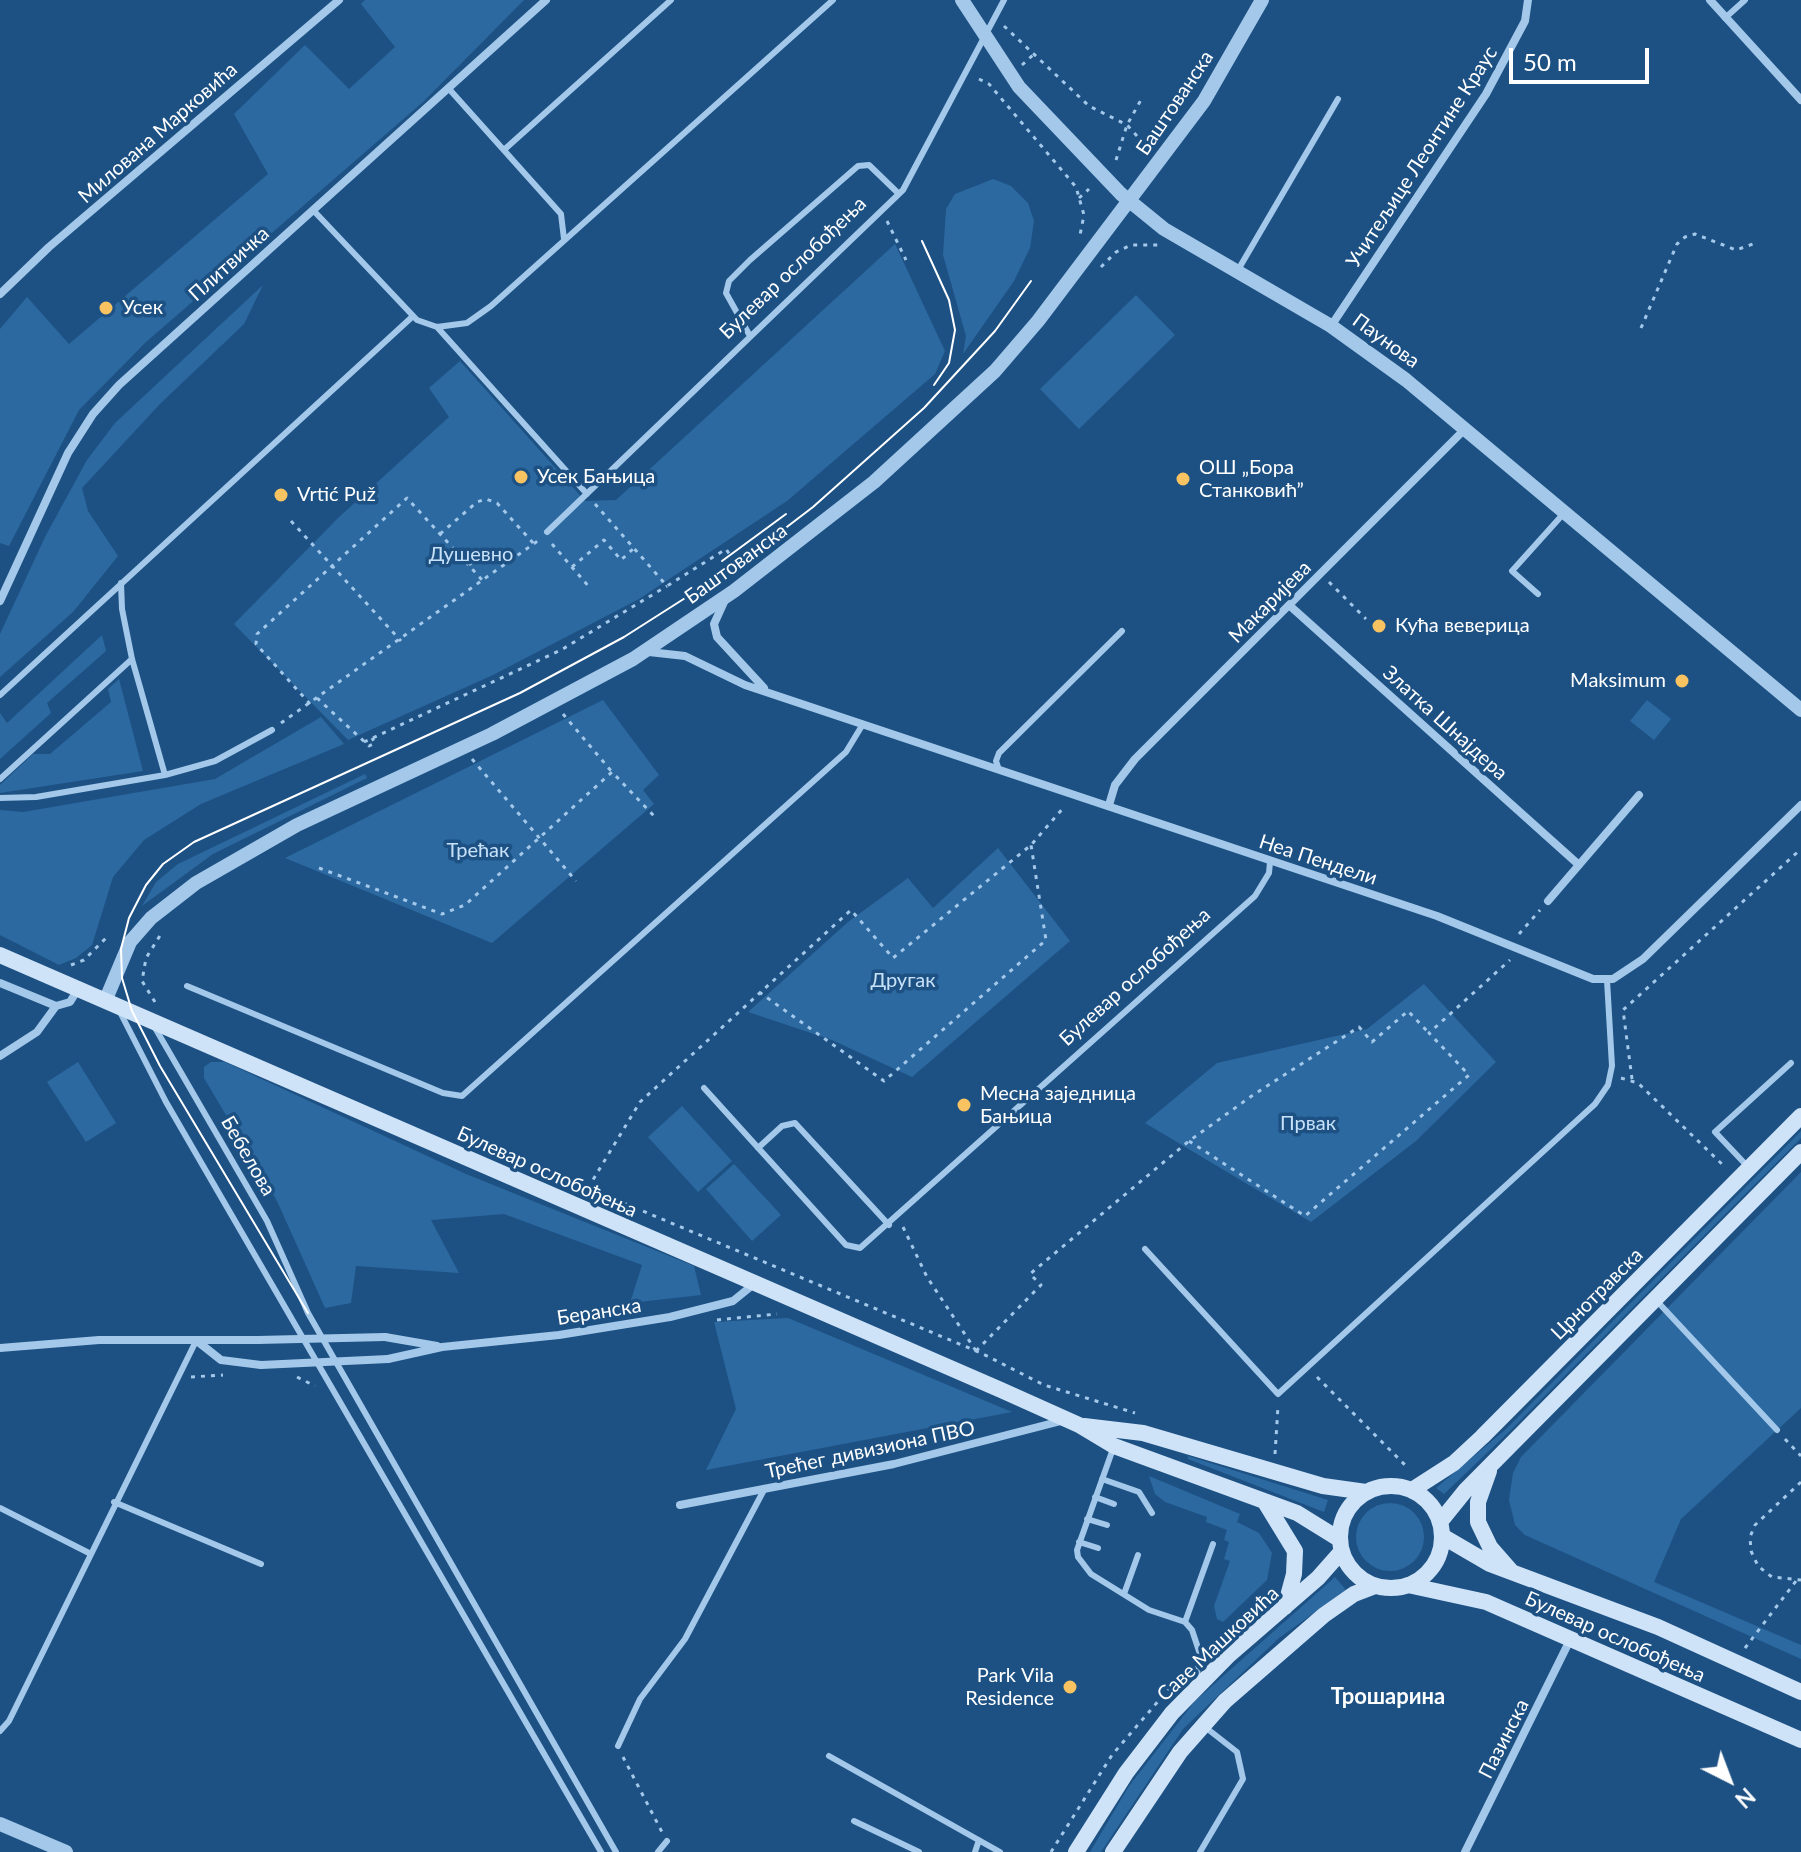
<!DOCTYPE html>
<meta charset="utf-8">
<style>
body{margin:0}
#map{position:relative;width:1801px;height:1852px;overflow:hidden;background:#1d5183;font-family:Lato,sans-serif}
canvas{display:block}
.north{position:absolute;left:1689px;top:1740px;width:80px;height:80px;-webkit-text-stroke:6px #1d5183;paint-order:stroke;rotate:138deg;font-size:22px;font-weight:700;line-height:32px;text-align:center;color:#fff}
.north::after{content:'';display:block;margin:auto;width:28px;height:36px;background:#fff;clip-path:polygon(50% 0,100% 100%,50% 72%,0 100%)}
.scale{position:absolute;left:1509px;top:48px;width:140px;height:36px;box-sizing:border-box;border:4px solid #fff;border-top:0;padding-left:10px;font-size:24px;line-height:28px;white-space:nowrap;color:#fff;-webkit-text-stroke:6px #1d5183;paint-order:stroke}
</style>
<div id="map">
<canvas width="1801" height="1852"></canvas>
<div class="north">N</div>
<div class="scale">50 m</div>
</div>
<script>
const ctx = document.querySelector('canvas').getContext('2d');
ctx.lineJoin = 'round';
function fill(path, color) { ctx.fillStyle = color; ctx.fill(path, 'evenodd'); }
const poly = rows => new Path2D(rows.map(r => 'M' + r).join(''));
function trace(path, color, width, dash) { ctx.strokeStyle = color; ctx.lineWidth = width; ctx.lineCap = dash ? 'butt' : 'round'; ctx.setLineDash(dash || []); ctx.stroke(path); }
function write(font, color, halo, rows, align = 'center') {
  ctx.font = font + ' Lato,sans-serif'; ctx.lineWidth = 7; ctx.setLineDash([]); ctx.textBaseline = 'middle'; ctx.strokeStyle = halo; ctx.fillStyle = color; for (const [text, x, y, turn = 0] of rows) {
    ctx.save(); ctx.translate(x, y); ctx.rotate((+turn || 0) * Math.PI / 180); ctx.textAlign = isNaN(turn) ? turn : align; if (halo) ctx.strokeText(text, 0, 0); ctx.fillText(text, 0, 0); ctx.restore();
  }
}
fill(poly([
 [365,0,524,0,423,102,146,342,79,410,9,546,0,543,0,329,27,297,69,344,268,174,234,114,305,45,349,89,395,47,361,4],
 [993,179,1011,186,1028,203,1034,221,1030,248,1014,281,963,354,966,336,943,255,946,209,955,194],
 [895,244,945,351,935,374,787,501,639,599,493,675,348,740,234,624,338,518,449,417,429,388,460,361,585,501,616,500],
 [263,285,244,324,160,404,82,488,88,511,118,556,73,612,0,677,0,634,46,535,87,460,115,423],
 [1136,295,1175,335,1079,429,1040,389],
 [102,635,106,651,47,703,51,713,0,759,0,713,7,723],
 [119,679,143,771,0,793,0,785,33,754,50,754,111,702,108,689],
 [603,700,659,775,643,790,654,804,492,943,285,858],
 [1647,700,1671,719,1654,740,1630,721],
 [321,717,344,744,201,804,144,840,113,877,92,945,76,958,59,965,0,935,0,810,23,812,215,779],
 [365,774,367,778,213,854,142,906,156,882,178,864],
 [998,848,1070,941,912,1077,832,1040,748,1012,848,922,908,878,933,908],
 [1424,984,1496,1062,1416,1141,1311,1222,1145,1123,1217,1063,1367,1029],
 [78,1062,116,1123,86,1142,47,1082],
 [211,1062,225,1062,466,1174,694,1266,701,1295,630,1303,642,1265,504,1214,431,1220,459,1273,356,1266,351,1303,325,1308,277,1201,204,1078,204,1067],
 [682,1106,732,1161,698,1192,648,1137],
 [1801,1131,1801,1138,1509,1432,1444,1494,1436,1488,1506,1429],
 [734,1164,781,1215,752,1241,706,1189],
 [1801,1172,1801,1408,1681,1519,1654,1582,1801,1645,1801,1659,1525,1535,1515,1525,1509,1500,1513,1473,1521,1457],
 [788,1318,1012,1412,706,1470,736,1409,714,1322],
 [1188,1456,1328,1500,1324,1512,1188,1459],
 [1149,1476,1240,1514,1237,1522,1259,1533,1272,1553,1267,1580,1223,1622,1217,1619,1214,1606,1230,1561,1224,1559,1229,1542,1224,1540,1227,1530,1206,1522,1207,1517,1165,1502,1155,1494],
 '1356 1537a34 34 0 1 1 68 0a34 34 0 1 1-68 0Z',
 [1335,1577,1346,1590,1279,1638,1183,1729,1101,1852,1090,1852,1129,1786,1195,1701]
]), '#2c69a0');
trace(poly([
 [1004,26,1089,106,1127,125,1149,149],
 [1022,65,1034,54],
 [979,79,989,84,1076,187,1084,215,1080,235],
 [1116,160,1127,125,1142,98],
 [1079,198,1089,189],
 [887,221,906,260],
 [1101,267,1116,252,1131,245,1158,245],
 [1641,328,1677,244,1685,237,1695,234,1736,250,1753,244],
 [595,504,667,586,726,549,738,567],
 [291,521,401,641],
 [440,534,477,502,486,499,497,503,534,544],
 [552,544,590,588],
 [469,565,478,557],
 [572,567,604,540,621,560,633,549],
 [1329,582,1366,619],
 [317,698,369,746,375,743,372,738],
 [310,704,256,644,257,634,407,498,484,582],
 [563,714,612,772],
 [281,723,539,540],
 [364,742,561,650,667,586],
 [472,759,576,881],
 [319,868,442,914,465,905,612,772,655,817],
 [1519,934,1540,910],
 [71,965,84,960,108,936],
 [759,992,884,1081,1046,940,1031,845],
 [155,1002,142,981,146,958,161,934],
 [1621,1078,1638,1083,1725,1167],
 [1632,1079,1623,1010,1801,849],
 [1189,1141,1305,1216,1469,1075,1429,1033,1510,960],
 [514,1157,981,1353,1044,1385,1135,1413],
 [588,1188,640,1102,851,910,893,958,1031,845,1065,806],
 [903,1227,927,1277,976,1351],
 [717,1320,777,1314],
 [976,1351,1041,1285,1030,1274,1189,1141,1253,1095,1359,1027,1372,1042,1408,1011,1429,1033],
 [191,1377,223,1375],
 [297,1377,315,1386],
 [1317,1377,1405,1465],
 [1785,1439,1801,1456],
 [1275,1454,1278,1406],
 [1801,1482,1755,1525,1750,1537,1751,1551,1758,1566,1772,1577,1801,1580],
 [1211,1645,1272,1588],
 [1745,1648,1796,1581],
 [623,1757,662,1832],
 [1051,1852,1112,1755,1185,1670]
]), '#a3c8ea', 3, [4, 6]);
trace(poly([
 [1725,18,1745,0],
 [450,90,561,214,564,239],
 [505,149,671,0],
 [313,210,417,320,437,327,467,323,491,306,833,0],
 [1238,270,1338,99],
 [437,327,587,494],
 [750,336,726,293,729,281,750,260,858,166,869,165,899,194],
 [547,532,903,190,1004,0],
 [121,583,122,609,132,659,165,775],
 [1538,594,1512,571,1565,512],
 [0,695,412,317],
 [999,770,996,761,999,753,1122,631],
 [0,779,132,659],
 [0,798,36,797,165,775,215,761,272,730],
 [187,986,443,1093,462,1096,846,752,863,724],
 [120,1012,166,1102,601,1852],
 [154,1026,267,1221,308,1313,616,1852],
 [704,1088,846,1245,860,1248,1255,896,1269,873,1270,862],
 [758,1148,782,1126,795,1123,889,1225],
 [1749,1168,1715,1132,1791,1063],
 [1145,1249,1278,1394,1595,1104,1608,1085,1612,1066,1607,980],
 [1655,1299,1777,1430],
 [1114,1446,1077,1550,1078,1557,1091,1574,1149,1610,1185,1622,1192,1630,1200,1654,1196,1681],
 [1102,1479,1139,1492,1152,1513],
 [1095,1497,1114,1504],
 [114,1502,261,1564],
 [0,1508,89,1553],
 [1087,1519,1107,1525],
 [1079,1542,1098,1548],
 [1124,1594,1138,1555],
 [1185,1622,1213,1544],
 [0,1731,9,1721,196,1341],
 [618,1746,640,1699,685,1639,765,1488],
 [829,1756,1000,1852],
 [854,1821,919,1852],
 [658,1852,667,1841],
 [975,1852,979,1840],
 [1200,1852,1243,1779,1237,1752,1205,1727]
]), '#a3c8ea', 6);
trace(poly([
 [1710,0,1801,100],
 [0,294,49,247,339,0],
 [1331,326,1486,94,1525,21,1528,0],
 [0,601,68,453,93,414,119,385,546,0],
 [724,602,714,624,717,637,764,688],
 [1289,605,1579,865],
 [649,652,685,656,745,685,1437,916,1593,979,1613,979,1643,959,1801,805],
 [1109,805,1115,785,1135,759,1465,429],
 [1548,901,1639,795],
 [0,983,56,1006,70,1002,78,989],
 [0,1056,37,1032,56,1006],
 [385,1337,437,1346],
 [197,1341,221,1360,261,1365],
 [0,1348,99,1340,258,1340],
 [388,1359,442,1347,559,1335,670,1317,733,1301,754,1284],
 [680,1505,894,1464,1065,1420],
 [1465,1852,1570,1640]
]), '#a3c8ea', 8);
trace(poly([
 [962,0,1019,87,1121,194,1164,229,1331,326,1406,380,1801,710],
 [106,999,130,942,151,918,196,883,297,825,492,734,633,659,734,591,874,482,995,371,1038,321,1204,101,1262,0],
 [0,1824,66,1852]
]), '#a3c8ea', 14);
trace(poly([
 [0,955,1001,1390,1079,1425,1114,1446,1297,1513,1339,1539],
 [1084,1426,1143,1433,1323,1486,1366,1492],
 [1489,1471,1478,1502,1478,1522,1490,1547,1511,1571],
 '1340 1537a51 51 0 1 1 102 0a51 51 0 1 1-102 0Z',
 [1412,1490,1454,1463,1482,1437,1801,1116],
 [1265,1502,1295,1551,1294,1574,1285,1607],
 [1440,1522,1465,1491,1801,1152],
 [1442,1536,1490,1564,1658,1627,1801,1692],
 [1408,1585,1486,1602,1801,1740],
 [1076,1852,1126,1773,1172,1713,1229,1655,1318,1578,1341,1552],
 [1113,1852,1180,1752,1225,1701,1324,1615,1354,1594,1375,1586]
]), '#cee3f8', 16);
trace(poly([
 [922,241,949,300,955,330,949,363,934,385],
 [722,561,786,514],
 [308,1313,160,1066,132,1011,122,978,121,949,129,918,146,885,163,864,194,842,520,693,624,637,737,565,813,507,924,408,995,331,1031,281]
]), '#fff', 2);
trace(poly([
 [258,1340,385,1337],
 [261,1365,388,1359]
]), '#a3c8ea', 8);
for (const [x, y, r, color] of [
 [106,308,8,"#fac361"],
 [521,477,8,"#fac361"],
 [1183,479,8,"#fac361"],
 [281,495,8,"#fac361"],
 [1379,626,8,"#fac361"],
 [1682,681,8,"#fac361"],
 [964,1105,8,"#fac361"],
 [1070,1687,8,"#fac361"]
]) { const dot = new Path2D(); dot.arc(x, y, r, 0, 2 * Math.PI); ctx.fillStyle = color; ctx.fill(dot); trace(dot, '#1d5183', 3); }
write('20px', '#fff', '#1d5183', [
 ["Баштованска",1175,103,-56],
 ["Милована Марковића",158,133,-41],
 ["Учитељице Леонтине Краус",1422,157,-57],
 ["Плитвичка",229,264,-42],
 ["Булевар ослобођења",793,268,-44],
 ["Паунова",1386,341,36],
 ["Баштованска",736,564,-36],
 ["Макаријева",1270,602,-45],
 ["Златка Шнајдера",1445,723,42],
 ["Неа Пендели",1318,860,18],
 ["Булевар ослобођења",1135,977,-42],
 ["Бебелова",248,1156,60],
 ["Булевар ослобођења",547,1172,24],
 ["Црнотравска",1597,1294,-45],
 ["Беранска",599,1312,-9],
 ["Трећег дивизиона ПВО",870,1450,-12],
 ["Булевар ослобођења",1615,1637,24],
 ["Саве Машковића",1218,1644,-43],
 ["Пазинска",1504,1739,-63]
]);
write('20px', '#fff', '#1d5183', [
 ["Усек",122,308],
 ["ОШ „Бора",1199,468],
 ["Станковић”",1199,491],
 ["Усек Бањица",537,477],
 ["Vrtić Puž",297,495],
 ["Кућа веверица",1395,626],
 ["Maksimum",1666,681,"right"],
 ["Месна заједница",980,1094],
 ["Бањица",980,1117],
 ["Park Vila",1054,1676,"right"],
 ["Residence",1054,1699,"right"]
], 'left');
write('20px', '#c7e1f8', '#1d5183', [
 ["Душевно",471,555],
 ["Трећак",478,851],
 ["Другак",903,981],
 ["Првак",1308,1124]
]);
write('bold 22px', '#fff', '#1d5183', [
 ["Трошарина",1388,1697]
]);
</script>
